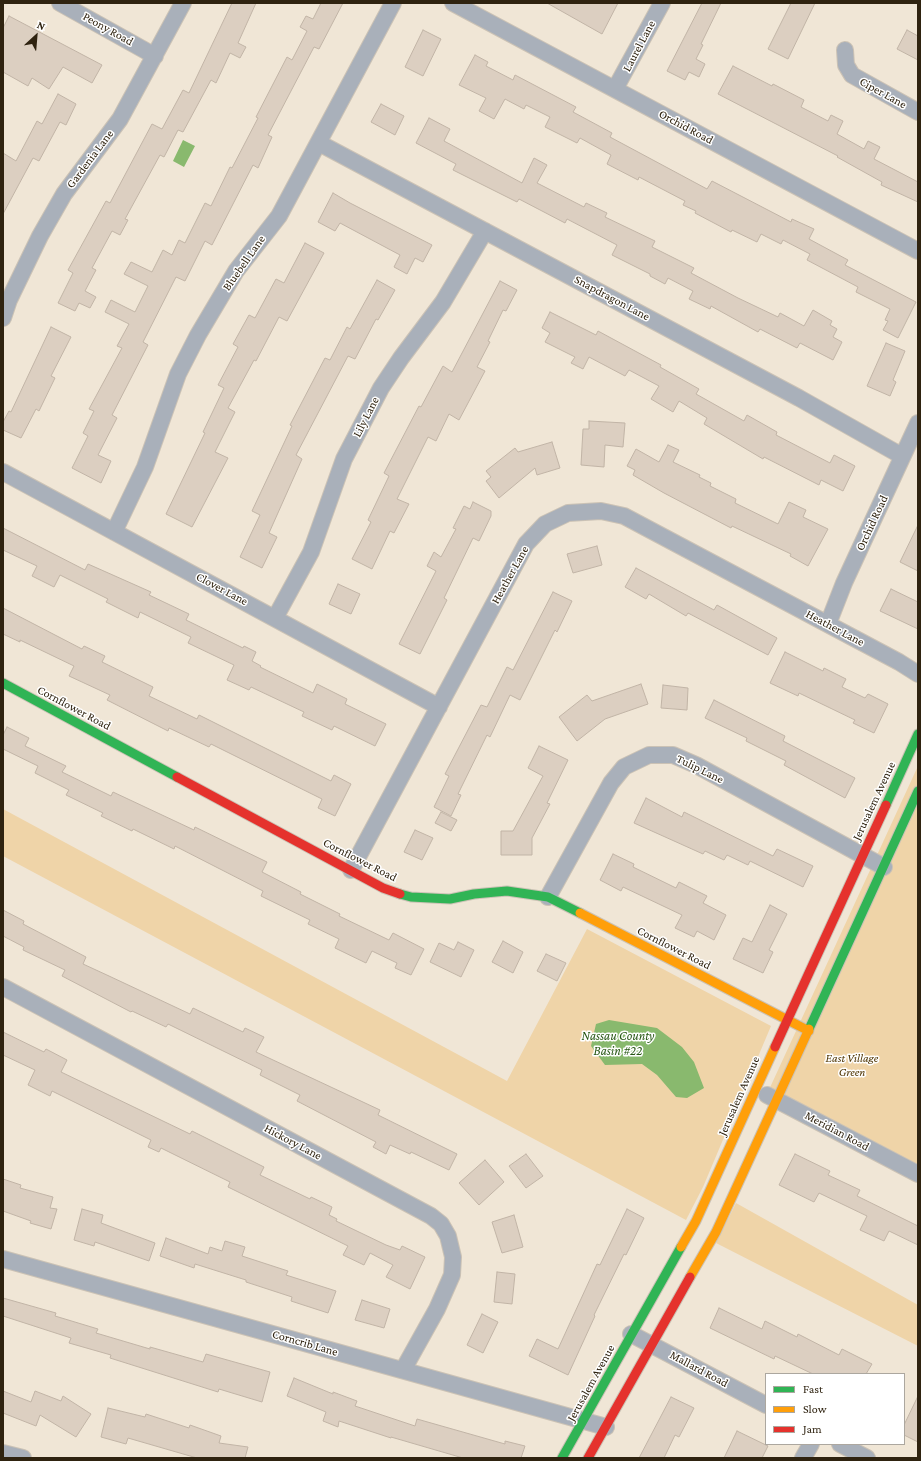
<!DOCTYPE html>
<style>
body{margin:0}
#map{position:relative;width:921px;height:1461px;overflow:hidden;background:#f0e6d6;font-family:"Crimson Pro",serif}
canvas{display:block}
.frame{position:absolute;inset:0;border:4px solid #2f2310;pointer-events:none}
.legend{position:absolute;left:765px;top:1373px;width:140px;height:72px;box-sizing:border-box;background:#fff;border:1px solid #aca79f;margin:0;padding:5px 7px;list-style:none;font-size:12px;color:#2f2310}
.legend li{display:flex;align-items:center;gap:8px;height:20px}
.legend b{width:20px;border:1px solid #aca79f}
.north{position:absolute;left:16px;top:16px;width:40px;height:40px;-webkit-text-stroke:3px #fff;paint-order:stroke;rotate:26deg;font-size:11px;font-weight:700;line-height:16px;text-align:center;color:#2f2310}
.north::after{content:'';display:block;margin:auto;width:14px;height:18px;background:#2f2310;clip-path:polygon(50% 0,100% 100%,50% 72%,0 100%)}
</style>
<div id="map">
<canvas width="921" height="1461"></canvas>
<div class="frame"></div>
<ul class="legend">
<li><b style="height:5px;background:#30b455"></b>Fast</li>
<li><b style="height:5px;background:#ff9f0a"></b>Slow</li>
<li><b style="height:5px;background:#e5322d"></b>Jam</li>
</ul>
<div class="north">N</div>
</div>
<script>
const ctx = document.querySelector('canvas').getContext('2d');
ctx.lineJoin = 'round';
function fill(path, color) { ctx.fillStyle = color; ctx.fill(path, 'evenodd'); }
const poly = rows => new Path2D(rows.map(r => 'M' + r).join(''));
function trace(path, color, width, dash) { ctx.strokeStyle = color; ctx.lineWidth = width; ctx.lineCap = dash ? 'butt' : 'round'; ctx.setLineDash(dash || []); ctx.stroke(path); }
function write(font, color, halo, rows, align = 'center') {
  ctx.font = font + ' "Crimson Pro",serif'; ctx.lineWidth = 3; ctx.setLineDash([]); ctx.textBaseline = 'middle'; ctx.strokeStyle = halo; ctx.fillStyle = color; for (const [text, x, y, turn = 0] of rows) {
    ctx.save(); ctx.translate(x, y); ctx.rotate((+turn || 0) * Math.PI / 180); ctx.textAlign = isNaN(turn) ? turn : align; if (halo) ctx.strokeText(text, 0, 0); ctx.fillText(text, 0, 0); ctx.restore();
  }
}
fill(poly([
 [918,766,918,1174,767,1094],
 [3,809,507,1081,587,929,771,1026,703,1187,686,1220,3,856],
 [736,1203,918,1305,918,1346,716,1243]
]), '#efd4a8');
fill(poly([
 [183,140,195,146,184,167,173,161],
 [609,1020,657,1028,682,1047,694,1062,704,1088,687,1098,676,1097,657,1075,642,1064,605,1065,591,1046,596,1024]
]), '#89b96e');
const building = poly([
 [232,3,256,3,238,43,246,47,240,58,230,53,216,83,211,80,183,132,178,130,164,157,160,155,125,219,128,220,120,235,112,231,92,268,96,270,85,291,96,297,90,308,79,303,75,311,58,303,73,273,68,270,106,201,110,203,152,124,162,129,183,90,189,93,232,3],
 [321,3,343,3,319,49,314,47,268,135,272,137,258,168,253,165,212,245,205,241,185,281,176,277,143,342,148,345,112,415,117,418,98,455,111,461,101,483,72,468,88,436,83,433,94,411,89,409,122,348,117,346,129,324,105,312,111,300,135,312,148,286,124,274,131,262,152,272,163,250,172,255,179,240,185,243,205,203,211,206,230,167,232,168,258,118,256,117,287,57,292,60,307,31,300,27,306,16,313,19,321,3],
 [547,3,618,3,602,34,547,3],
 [702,3,721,3,701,44,703,45,696,59,705,64,699,77,689,72,685,80,667,71,702,3],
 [791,3,815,3,788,59,768,49,791,3],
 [9,16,102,65,92,83,63,67,49,89,32,78,28,86,3,72,3,28,9,16],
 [423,30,441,39,423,76,405,67,423,30],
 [907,30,918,36,918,60,897,49,907,30],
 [475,55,488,62,486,66,513,80,515,75,576,107,573,112,612,133,610,137,707,189,712,181,791,222,792,219,814,229,809,239,848,260,845,265,916,302,898,338,883,330,888,321,885,320,890,309,856,292,858,287,807,260,810,254,783,240,781,244,761,234,757,242,732,230,731,232,695,213,696,211,683,205,685,201,639,177,638,180,607,164,611,155,580,138,577,143,545,127,550,117,526,105,524,109,505,99,494,119,479,111,486,98,459,85,475,55],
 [733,66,772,86,773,84,804,100,801,107,828,121,831,115,843,121,837,134,864,149,868,141,880,147,874,159,918,182,918,202,881,185,882,182,837,157,838,156,718,94,733,66],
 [58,94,76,104,66,125,60,122,39,161,33,158,3,214,3,153,16,161,37,121,42,124,58,94],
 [381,104,404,116,395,135,371,122,381,104],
 [429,118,450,129,444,141,522,183,534,158,547,165,537,183,584,207,586,203,607,213,605,217,655,241,652,247,694,268,691,273,738,298,778,317,780,313,804,326,813,310,832,321,830,325,837,329,833,337,842,342,833,360,800,343,797,348,760,329,758,332,711,306,710,309,689,299,693,291,668,278,665,284,650,276,650,274,612,255,617,245,567,219,565,223,519,199,517,202,453,170,456,164,416,143,429,118],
 [333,193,350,203,432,245,423,262,415,258,407,274,394,267,400,255,340,223,335,231,318,222,333,193],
 [305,243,324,253,287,321,279,317,256,361,254,360,228,408,235,412,215,452,228,458,192,527,166,514,205,433,203,432,224,388,218,385,238,347,233,344,249,315,255,318,276,279,284,283,305,243],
 [377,280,395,290,378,320,376,319,355,359,348,356,296,455,302,459,269,533,277,537,262,568,240,557,260,515,252,511,292,426,290,425,325,358,330,360,347,327,350,329,377,280],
 [500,281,517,290,506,311,503,310,488,341,490,342,477,367,485,371,459,420,449,414,436,441,428,437,397,499,409,504,394,533,390,531,372,569,352,559,371,522,368,520,389,476,384,473,419,406,421,407,443,366,452,372,500,281],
 [550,312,596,335,598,331,661,365,660,367,699,389,696,394,744,421,747,415,777,432,776,435,830,463,834,455,855,466,843,491,821,480,819,485,764,457,763,459,704,424,707,418,679,401,673,412,651,399,659,386,629,370,625,376,589,357,583,369,571,363,575,357,545,342,550,333,542,328,550,312],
 [51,327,71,337,51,376,55,378,39,411,36,409,21,438,3,430,3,422,9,411,11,412,51,327],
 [886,343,905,351,893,380,896,382,890,396,867,386,886,343],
 [589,421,625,423,623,447,605,445,604,467,581,465,583,429,589,429,589,421],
 [552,442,560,468,537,475,535,468,499,498,486,481,491,477,486,471,515,448,518,452,552,442],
 [668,445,679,450,673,462,700,475,699,477,711,483,710,486,736,499,735,503,778,524,789,502,806,510,803,517,828,529,808,566,790,556,791,554,732,526,731,528,664,493,633,475,635,470,627,466,636,449,659,462,668,445],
 [473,502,491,511,491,516,479,541,473,538,444,598,447,600,420,654,399,644,436,571,427,566,434,552,441,557,456,529,453,528,464,506,470,509,473,502],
 [918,525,918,571,900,562,918,525],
 [3,528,85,570,88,564,151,592,149,595,189,614,186,620,243,648,244,646,256,652,252,661,261,666,260,667,313,693,317,684,347,699,345,704,386,724,375,746,334,726,332,730,302,716,304,712,251,687,249,690,227,680,234,665,188,643,191,637,140,612,138,618,106,602,108,599,60,575,54,587,32,576,37,566,3,550,3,528],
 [597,546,602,565,573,573,567,554,597,546],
 [636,568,714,610,717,605,777,638,768,655,688,613,686,616,649,594,646,599,625,587,636,568],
 [338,584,360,594,351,614,329,604,338,584],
 [891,589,918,602,918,629,880,611,891,589],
 [553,592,572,601,557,632,555,630,520,700,510,695,490,737,487,735,458,794,461,795,451,816,434,807,449,776,445,774,481,705,487,707,507,667,513,670,553,592],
 [3,608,82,649,84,646,105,656,102,662,153,687,149,696,197,719,199,715,331,781,334,775,351,784,335,816,318,808,322,799,211,744,209,747,169,728,168,731,107,700,110,695,69,676,74,666,20,640,20,642,3,634,3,608],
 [785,652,823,671,824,668,846,679,842,687,865,698,868,694,888,704,874,733,853,723,855,720,799,693,798,696,770,683,785,652],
 [641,684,648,704,605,719,577,741,559,717,587,695,592,701,641,684],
 [663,685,688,688,687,710,661,708,663,685],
 [714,700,785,736,783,741,855,778,845,798,784,765,786,761,746,741,747,738,705,718,714,700],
 [7,727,29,738,25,746,66,766,62,772,111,796,113,792,194,830,195,827,236,847,267,862,262,872,301,892,300,894,340,914,339,916,389,940,393,933,424,949,411,975,395,968,397,963,372,951,366,963,335,948,339,939,308,924,310,920,261,896,263,891,175,846,174,849,133,829,132,831,101,816,103,813,66,795,69,790,35,773,38,766,3,749,3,735,7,727],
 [539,746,568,760,547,803,550,804,532,838,532,855,501,855,501,831,513,831,543,776,528,768,539,746],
 [646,798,682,817,684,812,773,856,777,849,813,866,803,887,750,861,748,865,727,855,724,860,705,851,703,854,634,823,646,798],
 [441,812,457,820,451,831,435,823,441,812],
 [415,830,433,838,422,860,404,852,415,830],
 [613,854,634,864,633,867,676,888,679,882,707,896,703,903,726,915,714,940,697,931,694,937,675,928,682,915,623,887,621,891,600,880,613,854],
 [770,905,787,914,769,950,773,952,763,973,733,959,743,938,752,942,770,905],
 [3,910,24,921,23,924,86,957,83,964,109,976,190,1014,193,1008,243,1032,245,1028,264,1037,256,1052,380,1110,378,1115,457,1154,449,1170,411,1152,410,1154,390,1145,386,1154,373,1147,376,1142,297,1101,300,1095,260,1075,262,1070,168,1024,166,1027,132,1011,131,1012,62,976,65,970,23,950,24,947,3,936,3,910],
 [503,941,523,952,513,973,492,962,503,941],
 [458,942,474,950,461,977,430,962,439,943,454,950,458,942],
 [546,954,566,963,557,981,537,971,546,954],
 [3,1032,44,1052,46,1049,67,1060,61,1072,190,1134,192,1131,264,1167,260,1175,310,1199,311,1197,332,1207,329,1215,337,1219,336,1221,386,1245,400,1250,402,1246,425,1257,410,1289,386,1277,393,1265,370,1253,364,1265,343,1255,348,1246,228,1187,230,1182,161,1148,159,1152,148,1147,151,1140,52,1091,50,1096,28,1085,35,1070,3,1055,3,1032],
 [526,1154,543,1176,526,1188,509,1166,526,1154],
 [795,1154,830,1171,828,1175,860,1190,857,1196,918,1226,918,1245,889,1231,884,1241,860,1230,867,1216,819,1193,814,1202,779,1185,795,1154],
 [485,1160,504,1182,479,1205,459,1183,485,1160],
 [3,1179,21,1185,20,1188,53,1197,50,1208,57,1209,51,1229,30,1223,31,1221,3,1211,3,1179],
 [82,1209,103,1215,101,1223,155,1243,149,1261,95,1242,94,1246,74,1240,82,1209],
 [627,1209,644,1218,626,1255,624,1254,594,1315,595,1316,568,1375,529,1356,537,1339,558,1349,597,1264,600,1265,627,1209],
 [514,1215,523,1247,502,1253,492,1222,514,1215],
 [166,1238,208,1254,210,1247,222,1251,225,1241,245,1247,242,1256,288,1271,286,1275,336,1291,328,1313,291,1301,292,1297,246,1282,246,1280,195,1264,194,1268,160,1256,166,1238],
 [497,1272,515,1274,512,1304,494,1302,497,1272],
 [3,1298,56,1313,55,1316,98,1329,96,1333,150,1349,150,1347,203,1362,206,1354,270,1372,262,1402,219,1389,218,1392,110,1358,111,1355,69,1343,71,1338,3,1316,3,1298],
 [362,1300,390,1309,384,1328,355,1320,362,1300],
 [719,1308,762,1329,765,1321,797,1337,798,1334,839,1355,842,1349,872,1364,866,1374,813,1374,775,1356,774,1359,710,1328,719,1308],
 [482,1314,498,1322,483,1353,467,1345,482,1314],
 [294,1378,333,1394,333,1392,357,1401,355,1406,415,1426,417,1419,505,1444,505,1441,525,1446,521,1458,463,1458,391,1437,391,1438,339,1421,338,1427,323,1421,326,1412,287,1396,294,1378],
 [3,1391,31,1402,35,1391,61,1401,63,1396,91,1414,76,1437,40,1415,36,1426,3,1413,3,1391],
 [918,1396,918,1442,904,1435,904,1425,918,1396],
 [671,1397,694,1408,679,1437,675,1435,664,1458,639,1458,671,1397],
 [108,1408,145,1417,146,1414,189,1428,190,1425,221,1436,219,1443,248,1447,245,1458,197,1458,128,1438,126,1444,101,1437,108,1408],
 [737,1431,768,1446,762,1458,724,1458,737,1431]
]);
fill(building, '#dccfc1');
trace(building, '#c1b4a6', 1);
const street = poly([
 [60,3,155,56],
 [453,3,918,251],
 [845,50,846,65,852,75,918,112],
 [615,89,662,3],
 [319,143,799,398,902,456],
 [3,318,9,300,40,236,64,194,120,119,183,3],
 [3,472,439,707],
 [114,532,145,467,178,374,198,335,236,271,279,216,393,3],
 [275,618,311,552,344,459,381,388,401,358,443,302,485,231],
 [828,624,844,583,918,423],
 [351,870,526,544,545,524,568,513,601,511,624,516,899,662,918,674],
 [548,897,611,783,624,767,649,755,673,755,696,765,884,867],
 [3,987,431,1216,441,1224,448,1236,453,1257,452,1275,437,1309,403,1370],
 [767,1095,918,1174],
 [3,1259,606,1427],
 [631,1334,766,1405],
 [840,1444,867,1458],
 [3,1453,23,1458],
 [803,1458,811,1444]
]);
const fast = poly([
 [3,683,177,777],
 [886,805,918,734],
 [400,894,411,897,450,899,474,894,507,891,548,897,580,913],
 [809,1029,918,791],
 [562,1458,681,1247]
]);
const slow = poly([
 [580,913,809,1031],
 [681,1247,696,1221,775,1047],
 [690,1277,716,1232,809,1029]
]);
const jam = poly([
 [177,777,383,888,400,894],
 [775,1047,886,805],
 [588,1458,690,1277]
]);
trace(street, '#cbc2b5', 18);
trace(fast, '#cbc2b5', 11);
trace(slow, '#cbc2b5', 11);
trace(jam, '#cbc2b5', 11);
trace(street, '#a9b0ba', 16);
trace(fast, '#30b455', 9);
trace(slow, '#ff9f0a', 9);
trace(jam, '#e5322d', 9);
write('12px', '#2f2310', '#fff', [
 ["Peony Road",108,29,29],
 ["Laurel Lane",639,46,-62],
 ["Ciper Lane",883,93,29],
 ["Orchid Road",686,127,28],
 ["Gardenia Lane",90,159,-53],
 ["Bluebell Lane",244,263,-55],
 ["Snapdragon Lane",612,298,28],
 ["Lily Lane",366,417,-63],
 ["Orchid Road",872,523,-65],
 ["Heather Lane",510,575,-61],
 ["Clover Lane",222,589,28],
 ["Heather Lane",835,628,28],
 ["Cornflower Road",74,708,28],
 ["Tulip Lane",700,769,26],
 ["Jerusalem Avenue",874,801,-65],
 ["Cornflower Road",360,860,27],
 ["Cornflower Road",674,948,27],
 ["Jerusalem Avenue",739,1096,-66],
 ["Meridian Road",837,1131,28],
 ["Hickory Lane",293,1142,28],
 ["Corncrib Lane",305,1343,16],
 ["Mallard Road",699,1369,28],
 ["Jerusalem Avenue",591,1383,-61]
]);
write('italic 12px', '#4e3400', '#fff', [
 ["East Village",852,1058],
 ["Green",852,1072]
]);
write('italic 13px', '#265613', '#fff', [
 ["Nassau County",618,1036],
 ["Basin #22",618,1051]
]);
</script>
